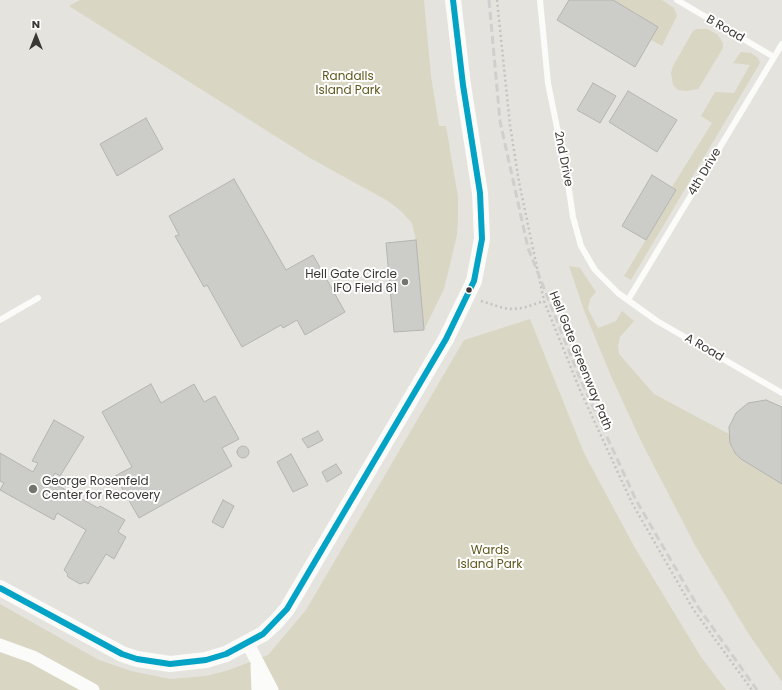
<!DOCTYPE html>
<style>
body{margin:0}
#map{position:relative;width:782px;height:690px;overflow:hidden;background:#e4e3de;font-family:Poppins,sans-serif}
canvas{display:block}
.north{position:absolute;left:16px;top:16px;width:40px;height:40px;-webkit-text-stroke:3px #fff;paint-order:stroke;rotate:0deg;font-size:11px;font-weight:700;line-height:16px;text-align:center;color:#393834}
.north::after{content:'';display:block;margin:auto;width:14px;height:18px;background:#393834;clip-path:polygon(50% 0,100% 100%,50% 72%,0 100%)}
</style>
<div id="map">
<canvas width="782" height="690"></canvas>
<div class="north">N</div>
</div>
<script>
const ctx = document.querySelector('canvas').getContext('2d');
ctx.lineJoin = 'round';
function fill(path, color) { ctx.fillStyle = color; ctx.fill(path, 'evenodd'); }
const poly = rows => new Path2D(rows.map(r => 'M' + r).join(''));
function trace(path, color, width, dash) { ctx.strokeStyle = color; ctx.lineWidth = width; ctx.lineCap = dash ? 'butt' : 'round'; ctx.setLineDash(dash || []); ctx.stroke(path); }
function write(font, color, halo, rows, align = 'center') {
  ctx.font = font + ' Poppins,sans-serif'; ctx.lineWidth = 4; ctx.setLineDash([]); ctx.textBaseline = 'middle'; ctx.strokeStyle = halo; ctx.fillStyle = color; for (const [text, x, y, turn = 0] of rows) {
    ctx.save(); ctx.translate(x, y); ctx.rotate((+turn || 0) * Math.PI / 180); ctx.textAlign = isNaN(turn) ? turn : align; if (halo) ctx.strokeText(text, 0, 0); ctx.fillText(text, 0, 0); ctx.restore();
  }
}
fill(poly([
 [80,0,424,0,431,76,439,126,446,126,458,197,458,219,457,235,444,289,424,330,416,240,412,223,401,211,388,201,310,158,69,6],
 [613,0,662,0,674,8,677,16,662,46,651,40,658,27],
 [697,29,707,29,717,34,723,43,723,48,702,83,698,89,686,91,678,90,673,85,671,73,673,66,693,31],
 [741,52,751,53,758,58,760,63,631,280,624,276,676,190,672,187,712,123,701,116,715,92,734,93,750,65,733,63],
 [569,266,580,268,596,292,590,299,588,309,598,328,616,321,622,311,634,321,620,337,618,345,619,354,654,394,729,434,732,449,741,459,782,484,782,682,748,633,696,547,642,443,611,376,585,313],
 [530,319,584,453,635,548,701,657,726,690,0,690,0,604,99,660,131,671,170,679,206,676,229,670,268,655,306,610,464,340]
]), '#d9d6c3');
const building = poly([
 [569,0,613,0,658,27,635,67,557,20,569,0],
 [593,83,616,96,600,123,577,110,593,83],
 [628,91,677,120,657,152,609,122,628,91],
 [146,118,163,149,117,176,100,144,146,118],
 [652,175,676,190,646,240,622,226,652,175],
 [234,179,286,270,313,255,345,312,305,335,297,320,283,328,281,325,242,347,207,285,204,287,175,236,179,235,169,216,234,179],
 [416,240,424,330,394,332,386,243,416,240],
 [151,384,161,403,194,384,204,402,215,396,239,439,222,448,232,466,139,518,115,476,132,467,102,412,151,384],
 [766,400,782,407,782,484,741,459,735,453,730,443,729,427,736,413,748,403,766,400],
 [54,420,84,437,60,476,55,473,50,481,98,508,100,506,125,520,118,532,126,537,114,559,106,554,88,584,85,582,80,584,68,577,67,573,64,570,86,530,57,513,54,520,0,490,4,483,0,481,0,453,33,472,38,463,32,461,54,420],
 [318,431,323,440,308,448,302,439,318,431],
 '237 452a6 6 0 1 1 12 0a6 6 0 1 1-12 0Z',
 [291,454,308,485,293,492,277,462,291,454],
 [336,464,342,473,327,482,322,472,336,464],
 [223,500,234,506,223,528,212,522,223,500]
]);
fill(building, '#ccccc8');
trace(building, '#b4b4b0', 1);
trace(poly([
 [497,0,510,125,519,182,544,301,580,390,632,503,693,609,752,690],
 [481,301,503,308,513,309,523,308,544,301]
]), '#c4c3c1', 2.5, [2, 3]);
trace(poly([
 [540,0,548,83,567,177,573,217,581,246,595,270,618,293,657,321,782,393],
 [677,0,774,57],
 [628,300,782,44],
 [0,320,38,298]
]), '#fbfbfa', 6);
trace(poly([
 [248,644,272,690],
 [0,645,33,657,93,690],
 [257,666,258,690]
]), '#fbfbfa', 13);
trace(poly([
 [0,588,122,654,137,659,170,664,206,660,226,654,263,634,276,622,287,609,446,339,474,281,482,239,480,193,463,85,453,0]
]), '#fbfbfa', 16);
trace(poly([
 [489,0,500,121,528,248,579,376,636,500,698,607,757,690]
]), '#d0cfce', 3, [8, 4]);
trace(poly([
 [0,588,122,654,137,659,170,664,206,660,226,654,263,634,287,609,446,339,474,281,482,239,480,193,463,85,453,0]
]), '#03a3c6', 6);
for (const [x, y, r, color] of [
 [405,282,4,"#757470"],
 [469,290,3.5,"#393834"],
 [33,489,5,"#757470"]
]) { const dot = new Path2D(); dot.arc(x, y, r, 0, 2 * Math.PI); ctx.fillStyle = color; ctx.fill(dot); trace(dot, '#fff', 1.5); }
write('12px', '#393834', '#fff', [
 ["B Road",725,29,30],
 ["2nd Drive",563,159,79],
 ["4th Drive",705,172,-59],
 ["A Road",704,348,30],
 ["Hell Gate Greenway Path",580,361,68]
]);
write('12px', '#5f571c', '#fff', [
 ["Randalls",348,77],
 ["Island Park",348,91],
 ["Wards",490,551],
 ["Island Park",490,565]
]);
write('12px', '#393834', '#fff', [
 ["Hell Gate Circle",397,275],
 ["IFO Field 61",397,289],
 ["George Rosenfeld",42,482,"left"],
 ["Center for Recovery",42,496,"left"]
], 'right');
</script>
